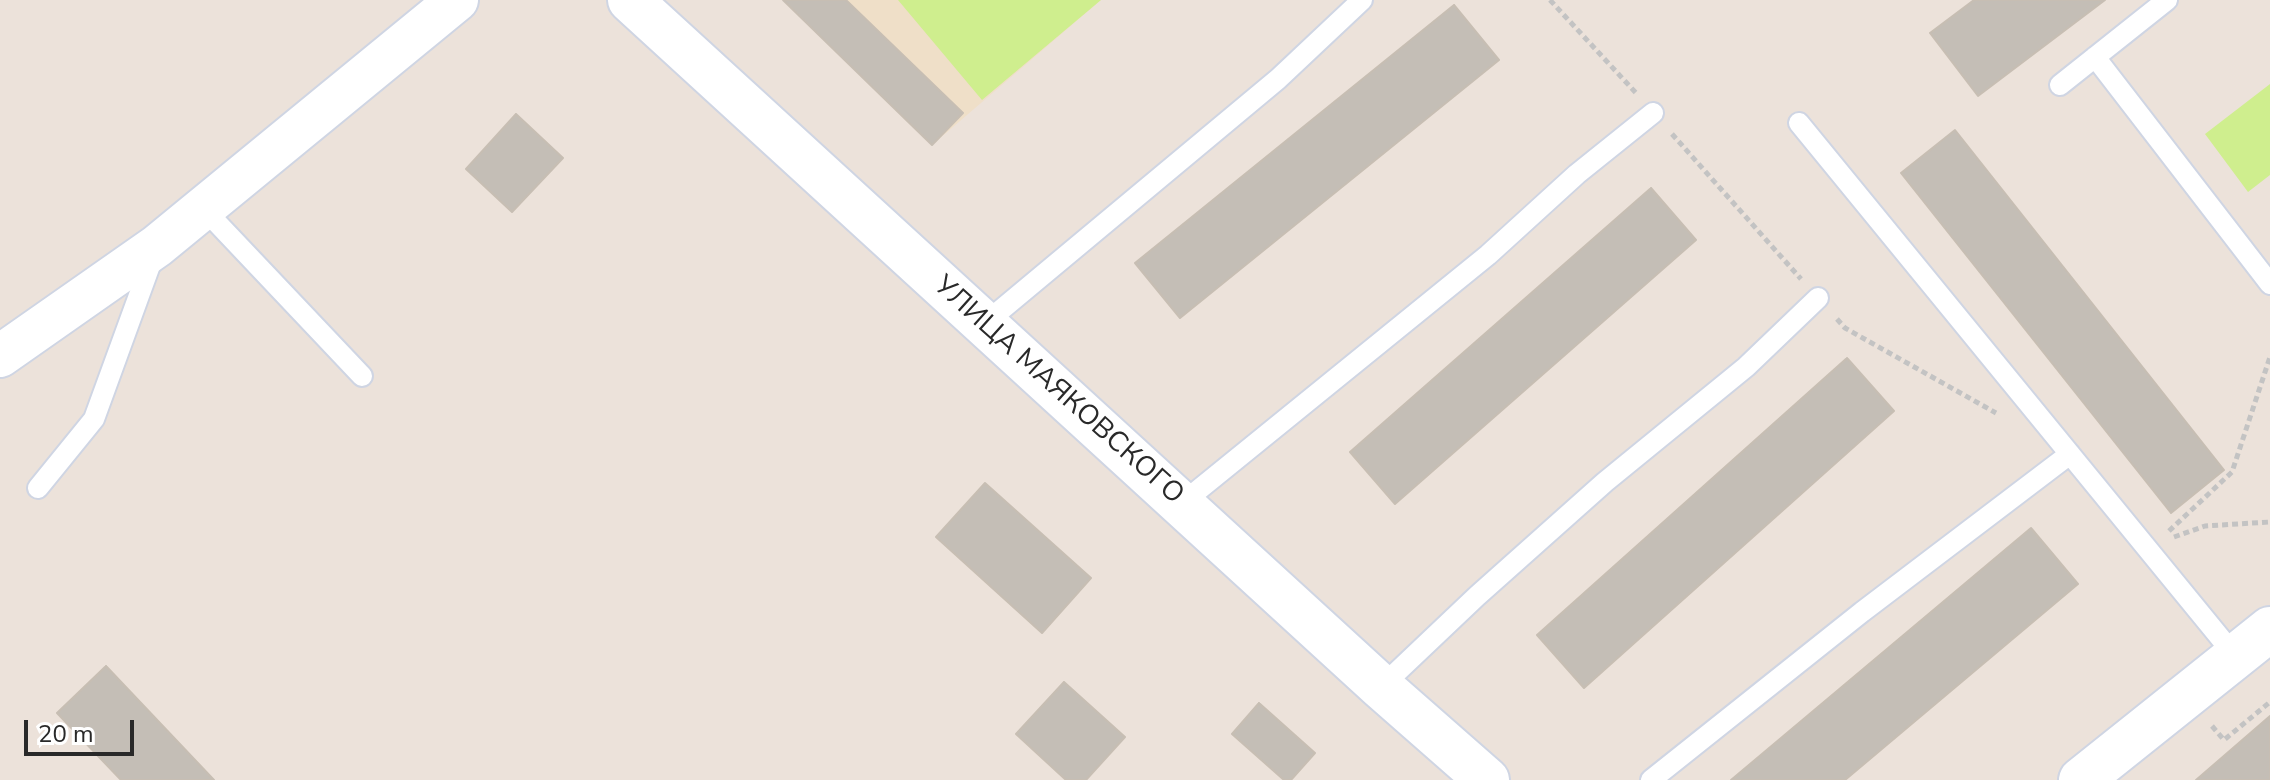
<!DOCTYPE html>
<meta charset="utf-8">
<style>
body{margin:0}
#map{position:relative;width:2270px;height:780px;overflow:hidden;background:#ece2da;font-family:"Nunito Sans",sans-serif}
canvas{display:block}
.scale{position:absolute;left:24px;top:720px;width:110px;height:36px;box-sizing:border-box;border:4px solid #292929;border-top:0;padding-left:10px;font-size:24px;line-height:28px;white-space:nowrap;color:#292929;-webkit-text-stroke:6px #fff;paint-order:stroke}
</style>
<div id="map">
<canvas width="2270" height="780"></canvas>
<div class="scale">20 m</div>
</div>
<script>
const ctx = document.querySelector('canvas').getContext('2d');
ctx.lineJoin = 'round';
function fill(path, color) { ctx.fillStyle = color; ctx.fill(path, 'evenodd'); }
const poly = rows => new Path2D(rows.map(r => 'M' + r).join(''));
function trace(path, color, width, dash) { ctx.strokeStyle = color; ctx.lineWidth = width; ctx.lineCap = dash ? 'butt' : 'round'; ctx.setLineDash(dash || []); ctx.stroke(path); }
function write(font, color, halo, rows, align = 'center') {
  ctx.font = font + ' "Nunito Sans",sans-serif'; ctx.lineWidth = 6; ctx.setLineDash([]); ctx.textBaseline = 'middle'; ctx.strokeStyle = halo; ctx.fillStyle = color; for (const [text, x, y, turn = 0] of rows) {
    ctx.save(); ctx.translate(x, y); ctx.rotate((+turn || 0) * Math.PI / 180); ctx.textAlign = isNaN(turn) ? turn : align; if (halo) ctx.strokeText(text, 0, 0); ctx.fillText(text, 0, 0); ctx.restore();
  }
}
fill(poly([
 [783,0,1101,0,932,145]
]), '#efdfc8');
fill(poly([
 [898,0,1101,0,982,100],
 [2270,84,2270,175,2248,192,2205,134]
]), '#cfee8e');
const building = poly([
 [783,0,846,0,963,113,932,145,783,0],
 [1974,0,2105,0,1978,96,1930,33,1974,0],
 [1454,5,1499,60,1180,318,1135,263,1454,5],
 [516,114,563,158,512,212,466,169,516,114],
 [1955,130,2224,470,2171,513,1901,173,1955,130],
 [1651,188,1696,240,1395,504,1350,452,1651,188],
 [1847,358,1894,411,1584,688,1537,635,1847,358],
 [985,483,1091,578,1042,633,936,537,985,483],
 [2031,528,2078,584,1845,780,1731,780,2031,528],
 [106,666,214,780,121,780,57,713,106,666],
 [1064,682,1125,737,1086,780,1066,780,1016,734,1064,682],
 [1259,703,1315,753,1291,780,1284,780,1232,734,1259,703],
 [2270,716,2270,780,2196,780,2270,716]
]);
fill(building, '#c4beb6');
trace(building, '#c7beb3', 2);
const lane = poly([
 [2095,57,2270,284],
 [2060,85,2167,0],
 [1799,123,2236,657],
 [203,208,362,376],
 [984,324,1278,79,1362,0],
 [38,488,94,419,153,257],
 [1181,504,1488,255,1577,174,1653,113],
 [1381,687,1477,596,1605,482,1746,367,1818,298],
 [1651,780,1862,612,2070,454]
]);
const street = poly([
 [0,356,157,246,457,0]
]);
const secondary = poly([
 [630,0,1381,687,1487,780],
 [2081,780,2270,629]
]);
trace(lane, '#cfd5e3', 24);
trace(street, '#cfd5e3', 46);
trace(secondary, '#cfd5e3', 48);
trace(poly([
 [1550,0,1636,93],
 [1672,134,1801,279],
 [1837,319,1845,328,1996,413],
 [2169,531,2232,472,2270,357],
 [2174,537,2205,526,2270,522],
 [2212,726,2224,740,2270,702]
]), '#c3c3c3', 5, [6, 4]);
trace(lane, '#fff', 20);
trace(street, '#fff', 42);
trace(secondary, '#fff', 44);
write('28px', '#292929', '#fff', [
 ["УЛИЦА МАЯКОВСКОГО",1058,391,42]
]);
</script>
